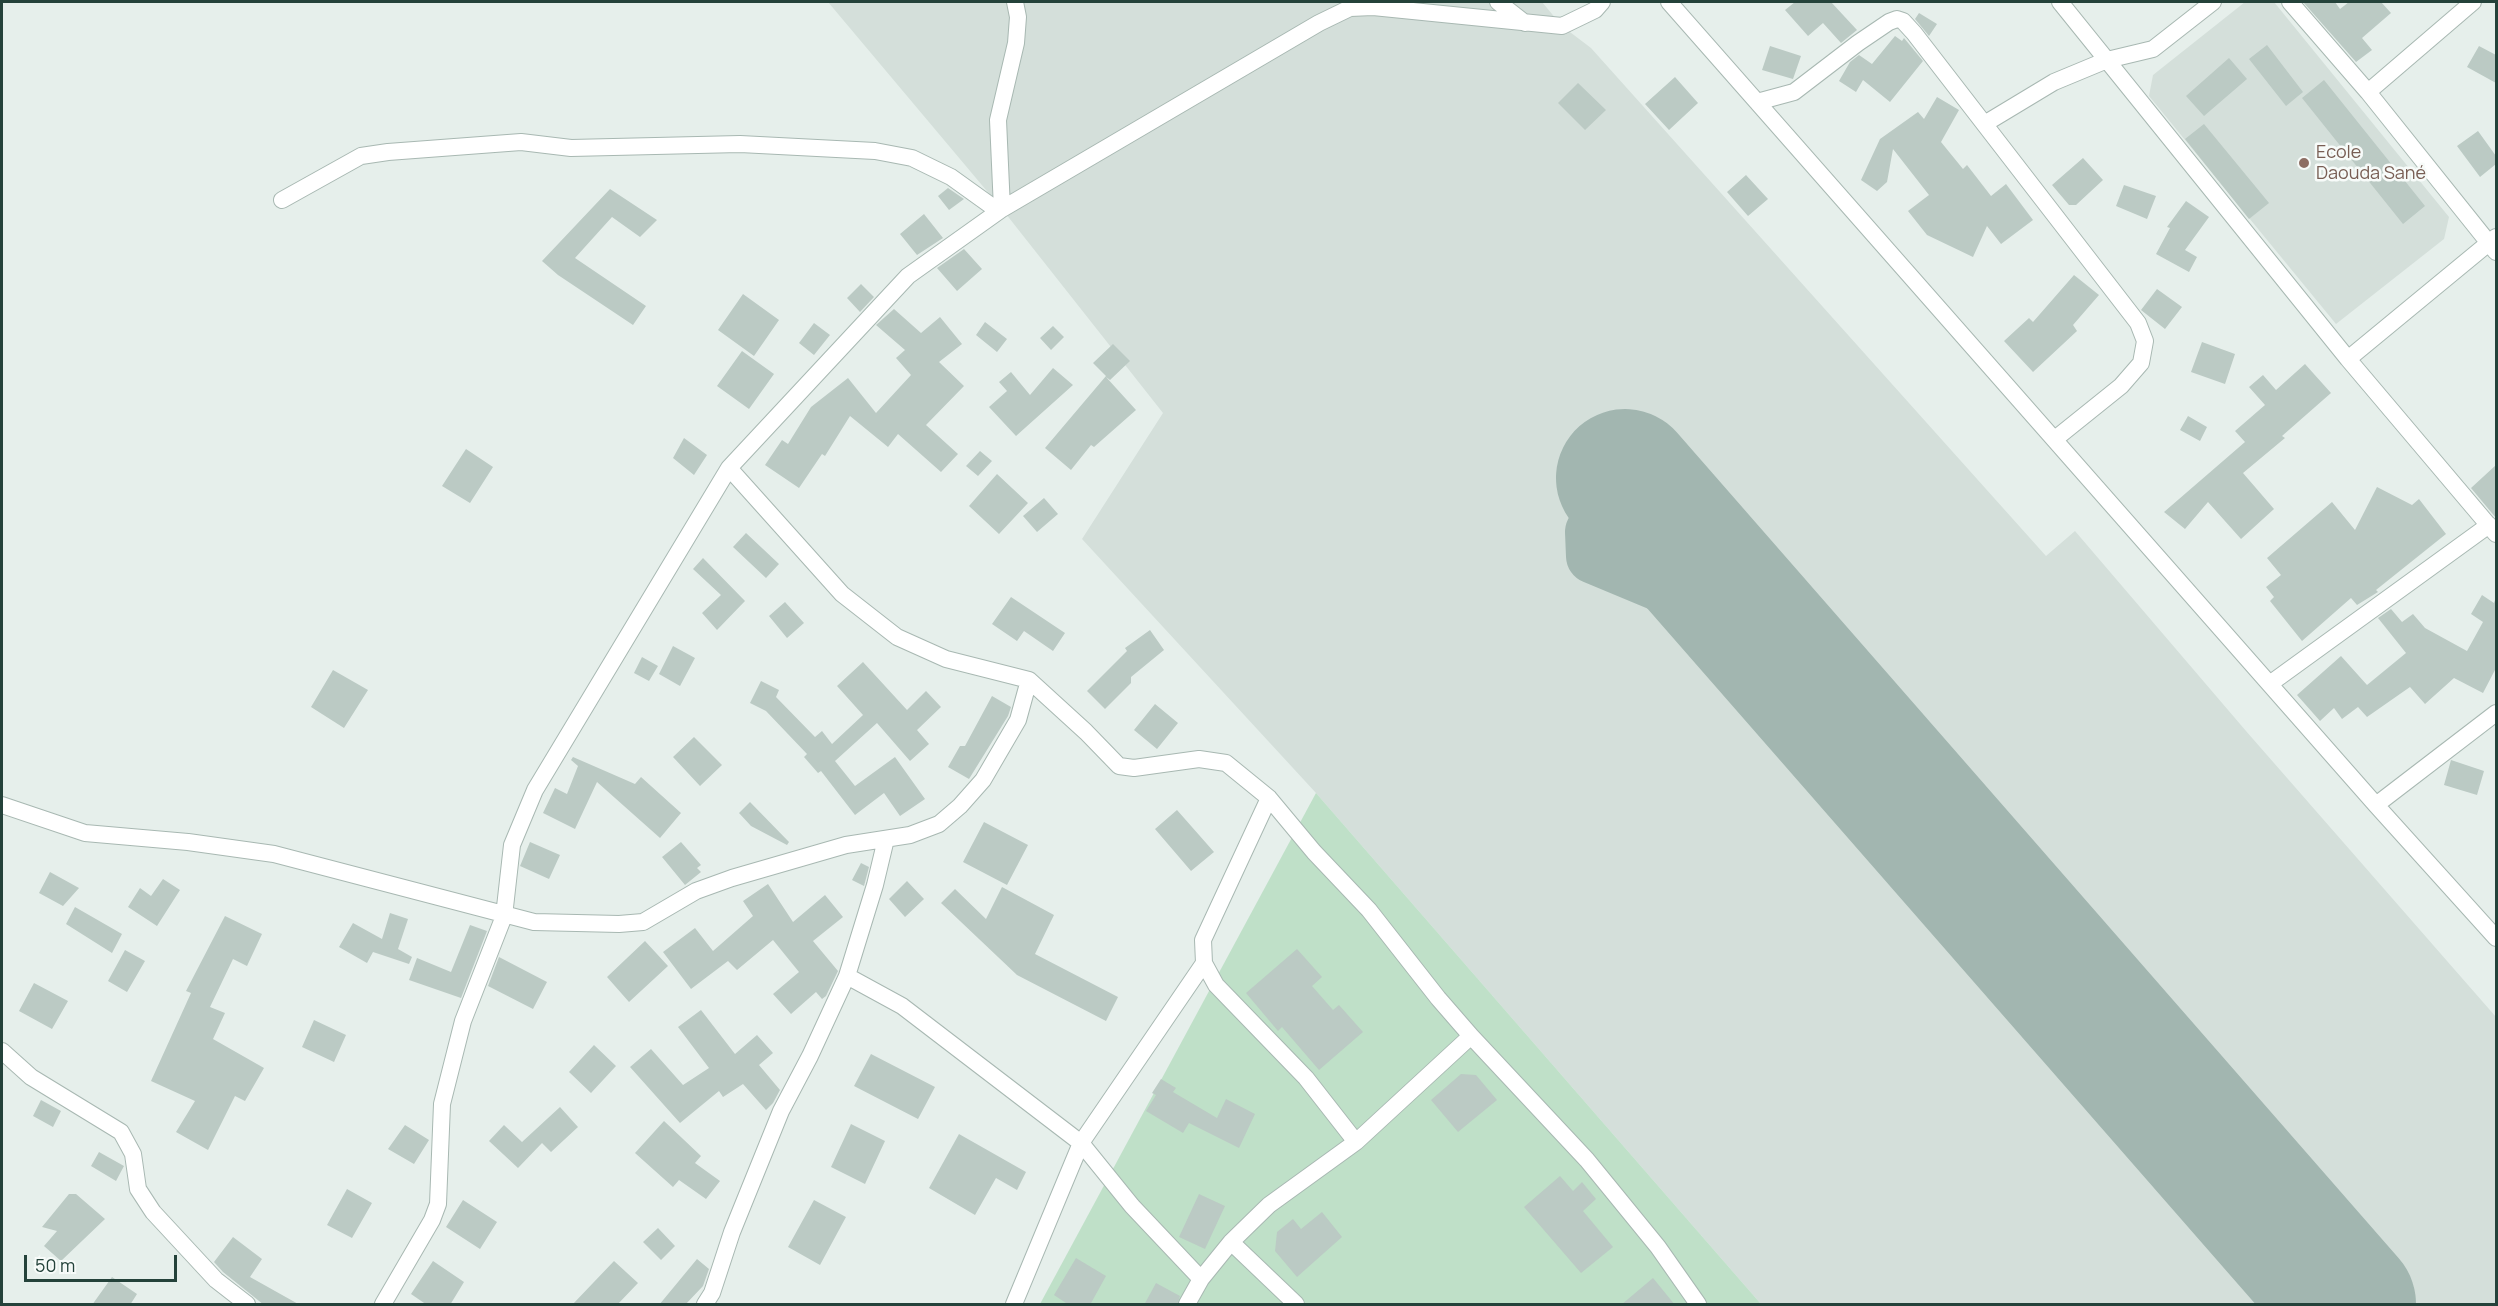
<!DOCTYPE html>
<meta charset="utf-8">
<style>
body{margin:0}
#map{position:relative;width:2498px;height:1306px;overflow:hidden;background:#e6efeb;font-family:Manrope,sans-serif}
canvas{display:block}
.frame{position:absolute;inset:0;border:3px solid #24423a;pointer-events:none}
.scale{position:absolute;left:24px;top:1255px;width:153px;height:27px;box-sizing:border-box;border:3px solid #24423a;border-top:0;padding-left:8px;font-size:18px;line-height:21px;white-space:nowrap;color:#24423a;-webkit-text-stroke:4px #f7fbf9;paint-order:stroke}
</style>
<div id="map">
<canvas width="2498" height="1306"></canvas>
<div class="frame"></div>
<div class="scale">50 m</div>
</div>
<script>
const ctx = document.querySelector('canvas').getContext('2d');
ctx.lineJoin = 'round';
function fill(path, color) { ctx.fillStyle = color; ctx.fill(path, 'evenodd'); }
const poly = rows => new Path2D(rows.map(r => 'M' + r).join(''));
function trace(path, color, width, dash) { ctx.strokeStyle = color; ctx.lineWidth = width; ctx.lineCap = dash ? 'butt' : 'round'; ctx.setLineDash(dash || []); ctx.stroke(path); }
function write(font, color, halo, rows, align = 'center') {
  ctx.font = font + ' Manrope,sans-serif'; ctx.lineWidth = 5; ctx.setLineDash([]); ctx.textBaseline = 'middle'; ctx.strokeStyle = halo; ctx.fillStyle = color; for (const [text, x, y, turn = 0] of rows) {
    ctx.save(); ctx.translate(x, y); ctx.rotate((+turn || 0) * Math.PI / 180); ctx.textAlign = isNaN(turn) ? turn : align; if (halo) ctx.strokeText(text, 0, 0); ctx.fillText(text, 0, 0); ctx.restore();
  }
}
fill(poly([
 [828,2,1542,2,1562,26,1591,48,2046,556,2075,531,2246,731,2496,1017,2496,1304,1761,1304,1316,793,1082,539,1163,413,1002,209],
 [2245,2,2274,2,2449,217,2444,239,2336,324,2149,96,2153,75]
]), '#d4dfda');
fill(poly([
 [1316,793,1761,1304,1040,1304]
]), '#bfe0c8');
trace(poly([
 [1714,580,1703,532,1695,509,1675,493,1652,486,1633,488,1607,504,1593,532,1594,556,1702,601,1775,650]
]), '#a2b6b0', 56);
trace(poly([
 [1625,478,2347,1304]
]), '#a2b6b0', 138);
fill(poly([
 [1795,2,1831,2,1857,30,1841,43,1823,23,1808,36,1785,10],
 [2303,2,2335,2,2340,9,2349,2,2381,2,2391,13,2362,38,2372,50,2356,62],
 [1919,13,1937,24,1929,36,1915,19],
 [1895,36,1902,41,1904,38,1923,61,1890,102,1863,80,1856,92,1839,81,1850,62,1859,55,1872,64],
 [2267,45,2303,92,2286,106,2249,59],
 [1770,46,1801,56,1793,79,1762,70],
 [2479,46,2496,55,2496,83,2467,67],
 [2229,58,2247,79,2204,116,2186,96],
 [1675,77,1698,103,1669,130,1645,104],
 [2324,80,2425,206,2403,224,2302,98],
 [1578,83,1606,110,1585,130,1558,103],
 [1937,97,1959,110,1941,142,1963,169,1967,165,1991,196,2006,184,2033,220,2001,244,1987,226,1973,257,1927,235,1908,211,1929,195,1893,149,1887,182,1877,191,1861,180,1880,139,1918,112,1924,119],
 [2204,124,2269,203,2249,219,2185,139],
 [2478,131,2496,156,2496,164,2480,177,2457,146],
 [2083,158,2103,180,2076,205,2069,205,2052,185],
 [1746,175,1768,199,1748,216,1727,192],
 [2124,185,2156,196,2147,219,2116,206],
 [948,188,964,199,949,210,938,196],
 [610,189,657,220,640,237,612,217,575,258,646,306,633,325,558,275,542,261],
 [2186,201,2209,217,2185,250,2197,257,2189,272,2156,254,2170,228,2167,227],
 [924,214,943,238,917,255,900,234],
 [964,249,982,269,957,291,937,268],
 [2074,275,2099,295,2073,325,2077,331,2033,372,2004,341,2029,318,2033,322],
 [861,284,874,297,860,312,847,298],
 [2157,289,2182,307,2165,329,2141,310],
 [743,294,779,320,754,356,718,330],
 [894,309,921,333,940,317,962,344,939,362,964,386,926,425,958,454,941,472,898,434,888,447,850,416,825,456,822,454,799,488,765,465,782,440,788,444,811,407,848,378,876,413,911,375,896,358,905,350,876,325],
 [985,322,1007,339,997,352,976,335],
 [814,323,830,335,814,355,799,343],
 [1053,326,1064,337,1051,350,1040,338],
 [2202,342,2235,354,2225,384,2191,372],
 [1113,344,1130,361,1110,380,1106,377,1136,410,1094,447,1091,445,1071,470,1045,448,1106,376,1093,363],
 [742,351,774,374,749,409,717,386],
 [2305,364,2331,393,2282,436,2285,438,2243,473,2274,509,2241,539,2208,502,2185,529,2164,512,2245,442,2235,431,2265,405,2249,387,2263,375,2276,390],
 [1053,368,1073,385,1016,436,989,407,1007,391,999,382,1011,372,1030,395],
 [2188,416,2207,427,2200,441,2180,430],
 [684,438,707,455,694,475,673,458],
 [466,449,493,467,470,503,442,486],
 [980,451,992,461,978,476,966,466],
 [2496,465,2496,518,2471,488],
 [997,474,1028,503,999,534,969,506],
 [2377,487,2412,505,2419,499,2446,534,2376,590,2378,592,2357,605,2351,598,2302,641,2270,601,2274,597,2266,587,2281,575,2267,558,2332,502,2355,530],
 [1044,498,1058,514,1037,532,1023,516],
 [746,533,779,564,766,578,733,547],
 [703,558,745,601,717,630,702,613,721,595,693,569],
 [2482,595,2494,603,2496,597,2496,668,2483,693,2454,678,2425,704,2410,687,2367,717,2358,707,2342,719,2334,708,2320,721,2297,695,2341,656,2367,685,2406,653,2378,618,2391,609,2402,622,2413,614,2425,628,2467,651,2483,622,2471,614],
 [1011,597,1065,633,1053,651,1024,631,1017,641,992,624],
 [785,602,804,623,787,638,769,616],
 [1150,630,1164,650,1131,677,1131,683,1105,709,1087,691,1127,651,1125,648],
 [673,646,695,658,680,686,659,674],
 [642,657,658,666,649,681,634,673],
 [863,662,907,710,926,691,941,707,917,730,929,744,910,761,877,723,835,761,855,786,895,757,925,799,900,816,884,793,855,815,821,771,818,773,804,757,807,754,766,711,750,703,761,681,779,690,776,697,815,737,822,731,832,744,863,715,837,686],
 [333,670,368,690,344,728,311,707],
 [992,696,1011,707,1008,716,969,779,948,767,960,746,965,746],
 [1155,704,1178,723,1157,749,1134,730],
 [694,737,722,765,700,786,673,757],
 [573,757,635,784,641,777,681,813,660,838,597,782,575,829,543,813,555,788,567,794,578,766,571,760],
 [2451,760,2484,771,2477,795,2444,785],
 [750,802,789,842,787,845,751,826,739,813],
 [1177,810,1214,852,1191,871,1155,829],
 [984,822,1028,845,1007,885,963,862],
 [530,842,560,855,549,879,520,866],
 [681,842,701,865,697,868,701,872,685,885,662,857],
 [861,863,869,867,864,886,852,880],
 [50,872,79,888,63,906,39,893],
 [163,879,180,890,157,926,128,907,140,888,151,896],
 [907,881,924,899,905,917,889,899],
 [768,884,793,922,825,895,843,917,813,941,838,971,826,996,822,999,816,992,791,1014,773,994,799,972,773,940,737,970,728,961,691,989,663,952,695,928,713,951,753,916,743,901],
 [1002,887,1054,915,1035,954,1118,997,1106,1021,1017,975,941,903,955,889,986,919],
 [75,907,122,934,112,953,66,924],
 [390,913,408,919,398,949,412,957,409,964,373,952,367,963,339,947,353,923,382,939],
 [225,916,262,934,247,966,233,959,210,1007,225,1013,213,1039,264,1068,245,1101,235,1096,208,1150,176,1132,195,1101,151,1081,191,993,186,991],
 [470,925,487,931,461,998,409,980,417,958,451,972],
 [645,941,668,966,629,1002,607,977],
 [1297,949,1322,977,1312,986,1333,1010,1339,1005,1363,1032,1319,1070,1282,1027,1278,1031,1246,993],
 [125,950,145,961,127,992,108,981],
 [499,957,547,982,533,1009,488,986],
 [34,983,68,1001,52,1029,19,1011],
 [701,1010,735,1054,757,1035,773,1053,759,1065,780,1090,773,1103,766,1110,743,1084,723,1097,719,1091,680,1123,630,1067,651,1049,683,1085,709,1068,678,1027],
 [314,1020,346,1035,334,1062,302,1047],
 [594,1045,616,1066,591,1093,569,1072],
 [871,1054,935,1087,918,1119,854,1086],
 [1461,1074,1476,1075,1497,1100,1458,1132,1431,1100],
 [1161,1079,1176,1088,1173,1092,1217,1118,1226,1099,1255,1114,1239,1148,1189,1123,1183,1133,1146,1111,1156,1095,1152,1093],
 [41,1100,61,1111,53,1127,33,1116],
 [560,1107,578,1127,551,1152,542,1143,518,1168,489,1141,504,1125,522,1142],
 [664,1121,701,1156,695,1163,720,1181,706,1199,679,1180,673,1187,635,1153],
 [851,1124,885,1141,865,1184,831,1167],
 [405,1125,429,1140,414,1164,388,1149],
 [959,1134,1026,1172,1017,1190,996,1178,975,1215,929,1188],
 [99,1152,124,1166,116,1181,91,1166],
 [1560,1176,1573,1191,1582,1182,1596,1199,1583,1211,1613,1247,1581,1273,1524,1207],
 [347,1189,372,1203,352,1238,327,1225],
 [69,1194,76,1194,105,1219,61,1261,44,1246,57,1231,42,1227],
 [1199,1194,1225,1206,1205,1249,1179,1237],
 [463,1200,497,1222,480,1249,446,1227],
 [814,1200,846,1217,820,1265,788,1247],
 [1322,1212,1342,1237,1297,1277,1275,1251,1277,1232,1293,1219,1301,1229],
 [658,1228,675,1246,661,1260,643,1242],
 [233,1237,262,1259,250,1277,300,1305,264,1305,223,1272,214,1262],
 [1076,1258,1106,1276,1090,1305,1069,1305,1054,1295],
 [697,1259,709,1269,703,1286,685,1305,659,1305],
 [433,1261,464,1282,450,1305,427,1305,411,1294],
 [614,1261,638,1283,617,1305,572,1305],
 [112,1277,137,1294,130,1305,92,1305],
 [1653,1278,1675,1305,1621,1305],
 [1156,1283,1180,1296,1177,1305,1144,1305]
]), '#bbcac4');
const minor = poly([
 [1498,2,1525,23],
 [1669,2,2376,805,2496,938],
 [2060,2,2348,359,2496,534],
 [2290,2,2368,92,2496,252],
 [2368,92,2473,2],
 [1757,102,1794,92,1858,43,1889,22,1897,19,1903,21,1914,33,2138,323,2145,341,2141,363,2121,386,2055,439],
 [1986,123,2054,82,2107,60,2153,49,2213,2],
 [282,200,361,156,388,152,521,142,571,148,740,144,875,151,912,158,951,177,990,205,1002,209],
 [1002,209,998,120,1016,43,1018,17,1015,2],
 [2348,359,2496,237],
 [729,468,842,594,897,637,946,659,1029,680,1086,732,1119,766,1134,768,1199,759,1226,763,1269,798,1314,852,1369,910,1438,998,1471,1036,1587,1160,1658,1247,1698,1304],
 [2271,683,2489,525],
 [1269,798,1203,940,1204,963,1216,985,1306,1078,1356,1142],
 [2,805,85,833,188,842,274,854,534,922,619,924,643,922,696,891,732,878,846,845,910,835,939,824,960,806,983,780,1018,720,1029,680],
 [2376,805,2496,713],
 [847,976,902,1006,1081,1143,1014,1304],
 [2,1051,31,1077,121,1132,133,1154,138,1189,153,1212,216,1280,247,1304],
 [1231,1242,1296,1304],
 [1201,1279,1132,1206,1081,1143,1204,963],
 [383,1304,432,1220,438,1204,442,1104,463,1021,504,916,512,845,535,790,729,468,908,276,1002,209,1319,23,1350,8,1373,7,1562,26,1595,10,1602,2],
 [705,1304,712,1293,732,1232,781,1111,810,1056,847,976,875,885,886,839],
 [1187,1304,1201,1279,1231,1242,1269,1205,1356,1142,1471,1036]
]);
trace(minor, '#a8b8b2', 18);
trace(minor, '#fff', 16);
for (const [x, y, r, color] of [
 [2304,163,6,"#8d6e63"]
]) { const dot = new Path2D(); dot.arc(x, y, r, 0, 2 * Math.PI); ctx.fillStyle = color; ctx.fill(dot); trace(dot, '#f7fbf9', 2); }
write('18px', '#785e54', '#f7fbf9', [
 ["Ecole",2316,153],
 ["Daouda Sané",2316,174]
], 'left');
</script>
